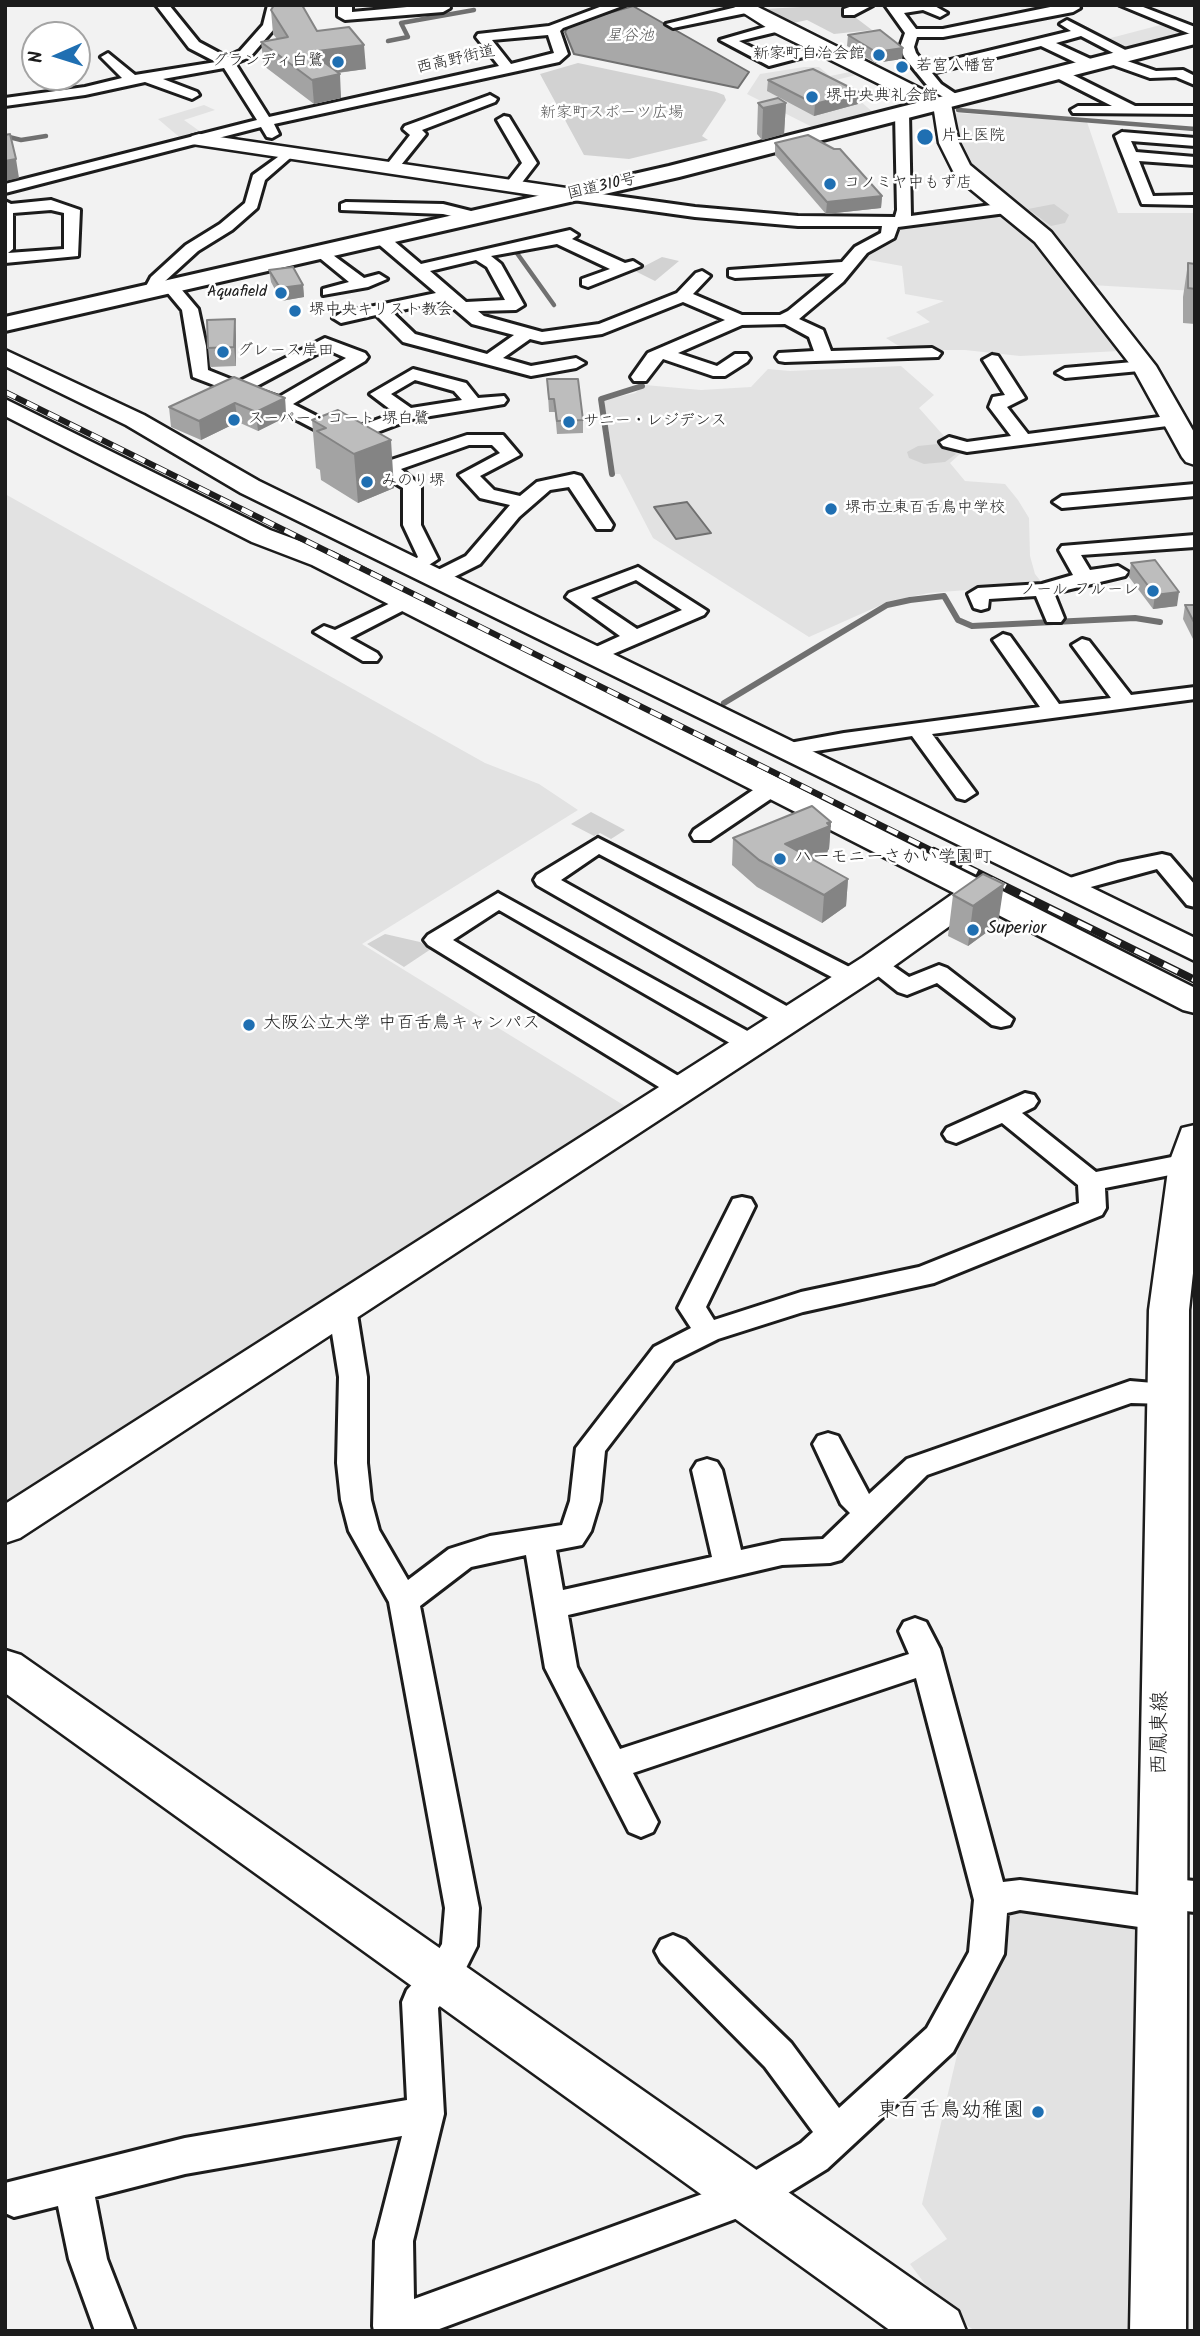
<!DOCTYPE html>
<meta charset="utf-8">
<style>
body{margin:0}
#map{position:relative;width:1200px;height:2336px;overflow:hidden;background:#f2f2f2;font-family:Kalam,sans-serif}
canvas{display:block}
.frame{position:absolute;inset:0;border:7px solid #1c1c1c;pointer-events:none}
.north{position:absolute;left:21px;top:21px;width:70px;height:70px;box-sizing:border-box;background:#fff;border:2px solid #a4a4a4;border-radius:50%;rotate:267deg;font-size:19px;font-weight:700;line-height:28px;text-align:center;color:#1c1c1c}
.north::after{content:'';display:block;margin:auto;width:24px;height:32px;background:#1f6fb2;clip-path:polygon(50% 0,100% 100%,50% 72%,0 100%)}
</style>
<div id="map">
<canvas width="1200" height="2336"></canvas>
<div class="frame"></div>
<div class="north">N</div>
</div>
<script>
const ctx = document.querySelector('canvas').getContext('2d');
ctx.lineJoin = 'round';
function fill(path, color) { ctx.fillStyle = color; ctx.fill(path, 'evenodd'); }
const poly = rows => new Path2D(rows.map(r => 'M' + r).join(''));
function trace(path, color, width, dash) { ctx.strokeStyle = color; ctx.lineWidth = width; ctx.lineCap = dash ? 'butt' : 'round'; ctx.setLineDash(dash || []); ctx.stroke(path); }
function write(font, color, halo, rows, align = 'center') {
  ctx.font = font + ' Kalam,"Klee One",sans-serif'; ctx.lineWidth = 5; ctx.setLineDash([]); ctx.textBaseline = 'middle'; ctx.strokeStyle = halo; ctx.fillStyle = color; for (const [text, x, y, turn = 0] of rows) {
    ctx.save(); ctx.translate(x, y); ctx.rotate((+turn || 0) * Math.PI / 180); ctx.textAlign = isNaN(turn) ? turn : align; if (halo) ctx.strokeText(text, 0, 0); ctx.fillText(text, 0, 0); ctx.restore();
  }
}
fill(poly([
 [1168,23,1190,32,1122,50,1103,40],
 [804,67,819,67,830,76,850,72,856,75,836,80,875,114,816,129,747,94,760,74],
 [204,105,215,110,184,120,205,135,184,141,158,119],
 [957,113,1087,122,1118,213,1195,213,1195,291,1091,285,1055,236,970,167,961,149,954,115],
 [1001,213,1051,257,1120,351,1020,356,965,350,905,350,886,338,930,322,916,312,944,301,905,294,902,266,858,258,897,228],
 [901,366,934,395,919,408,960,454,950,463,965,481,1005,484,1018,500,1029,518,1030,556,1035,574,1043,584,929,593,890,601,809,637,653,538,620,474,615,474,604,400,635,393,645,385,701,390,751,387,768,369,790,371],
 [5,494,485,763,539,784,578,810,362,944,625,1106,5,1502],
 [1002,1906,1136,1919,1130,2331,975,2331,943,2308,910,2264,947,2239,922,2204,965,2021]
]), '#e2e2e2');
fill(poly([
 [839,5,872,30,834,34,807,20,789,24,763,9],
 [578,63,716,92,724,95,726,100,702,136,708,140,629,159,584,155,540,74],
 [1054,204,1069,215,1065,223,1051,226,1028,209],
 [662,257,679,261,655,281,635,271],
 [938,444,950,447,956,454,945,462,924,464,909,458,907,452,918,446],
 [591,812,625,830,611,839,600,833,594,836,571,824],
 [385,934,420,942,431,949,404,967,367,944]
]), '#d2d2d2');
const water = poly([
 [633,6,749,72,738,88,574,54,565,32,570,24,633,6],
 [687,502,711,533,676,539,654,507,687,502]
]);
fill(water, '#a8a8a8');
trace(water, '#707070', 2);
trace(poly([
 [388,41,408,37,401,23,474,10],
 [958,110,1195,129],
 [5,136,21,140,46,136],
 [514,249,554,305]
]), '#707070', 4.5);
trace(poly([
 [612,474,601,399,642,386],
 [724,703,887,605,910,600,944,596,958,620,972,626,1135,618,1160,622]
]), '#707070', 6);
const street = poly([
 [156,5,169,5,199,42,227,57,240,51,263,25,268,5,281,5,274,29,250,57,235,63,269,117,499,66,476,37,478,34,549,26,605,5,625,5,563,28,560,31,568,54,559,62,274,124,279,134,272,138,267,137,261,127,5,193,5,184,257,120,224,68,163,79,197,92,199,95,192,99,145,82,85,95,5,106,5,98,85,87,122,78,101,57,108,53,135,75,216,62,189,48,156,5],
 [548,35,554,53,511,64,492,40,548,35],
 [338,5,352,5,352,12,429,5,449,5,450,8,443,12,345,20,338,16,338,5],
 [745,5,751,6,751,12,673,28,666,24,745,5],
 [855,5,873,5,854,15,844,15,844,9,855,5],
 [885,5,933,5,947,13,940,17,923,10,904,13,916,29,943,29,1060,5,1078,5,1080,8,1073,12,943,37,917,37,914,47,916,53,926,66,1071,31,1060,24,1067,20,1135,55,1123,58,1081,36,1056,43,1095,61,1095,67,1085,67,1041,46,932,73,941,84,959,96,959,102,954,103,931,90,904,57,900,47,905,33,885,5],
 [1120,5,1138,5,1195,27,1195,36,1120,5],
 [779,23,784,24,784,30,739,41,771,57,823,46,830,50,769,66,720,40,779,23],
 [1110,55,1156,71,1183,70,1195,76,1195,85,1176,77,1150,78,1105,62,1103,59,1110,55],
 [1053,70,1063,70,1135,106,1195,106,1195,114,1073,113,1071,110,1078,106,1112,106,1053,76,1053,70],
 [490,95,497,99,495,102,422,130,426,134,397,170,387,170,385,167,410,135,403,129,405,126,490,95],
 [902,109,909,113,911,216,1006,203,1014,208,1006,213,898,227,894,238,867,253,843,282,799,319,823,330,831,351,932,348,941,353,938,357,785,362,779,361,776,357,779,353,814,351,809,337,785,324,742,325,678,353,717,366,735,354,747,354,750,358,747,362,725,376,713,376,663,359,646,381,634,381,631,377,648,353,725,320,683,302,602,334,542,342,530,339,503,358,531,366,576,358,585,363,576,368,531,376,403,342,376,315,341,323,333,318,341,313,436,293,376,242,376,236,388,236,421,264,570,230,578,235,572,239,625,263,633,261,641,266,588,287,582,285,582,279,610,269,557,244,491,256,501,264,524,305,516,310,478,311,484,316,542,332,599,324,677,293,696,273,702,271,710,276,693,294,742,315,780,315,788,311,834,273,735,278,729,276,729,270,842,262,855,247,881,233,882,226,798,226,695,217,573,200,565,195,573,190,695,207,798,216,895,217,897,210,895,113,902,109],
 [476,260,487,267,505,300,466,302,430,271,476,260],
 [445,301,472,324,514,335,487,354,415,334,392,312,445,301],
 [504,116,509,117,537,163,517,189,512,191,504,186,522,163,497,120,504,116],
 [1122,132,1195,138,1195,146,1131,141,1136,152,1195,157,1195,165,1139,161,1153,196,1195,195,1195,205,1142,204,1115,136,1122,132],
 [289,149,296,153,265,180,257,208,232,230,198,251,164,282,163,285,176,283,198,309,206,346,208,370,238,382,325,338,365,353,368,357,365,361,293,404,346,431,395,413,370,394,413,369,466,383,478,398,504,396,507,400,504,404,412,419,356,440,362,448,388,461,467,435,503,435,520,455,480,476,494,490,520,496,537,482,574,474,581,476,613,525,611,529,597,529,569,487,550,490,519,517,480,564,444,582,430,582,427,578,430,574,466,556,510,505,480,498,459,475,500,453,492,445,469,445,401,469,421,486,421,525,438,559,415,574,405,568,418,557,403,525,403,488,350,456,339,442,274,408,193,377,182,310,162,286,158,293,152,295,144,290,151,277,186,245,220,224,245,203,253,175,289,149],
 [326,349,346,358,279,397,253,388,326,349],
 [415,380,454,391,462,400,411,408,391,394,415,380],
 [51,200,80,210,78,256,5,263,5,201,11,204,51,200],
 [51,210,64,213,64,249,8,253,13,249,13,213,51,210],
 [346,202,443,204,483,214,486,217,478,222,443,214,341,210,341,204,346,202],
 [322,247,364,278,379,274,387,279,368,287,323,295,323,289,349,282,316,255,316,249,322,247],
 [992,355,998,356,1025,398,1007,407,1028,434,1175,415,1184,420,1175,425,967,452,943,446,940,442,949,437,967,442,1011,436,989,407,993,397,1005,395,983,360,992,355],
 [1144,361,1153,366,1150,370,1065,378,1056,373,1065,368,1144,361],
 [1195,484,1195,496,1062,508,1053,502,1062,496,1195,484],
 [1195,535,1195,547,1081,555,1090,570,1118,566,1128,572,1125,576,1054,593,1064,618,1061,622,1047,622,1036,596,989,599,988,608,981,610,974,608,968,594,978,588,1042,584,1073,575,1059,550,1062,546,1195,535],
 [638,567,707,611,704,615,599,660,585,660,582,656,585,652,620,636,566,597,569,593,638,567],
 [636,580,682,610,637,629,591,598,636,580],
 [405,596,415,602,412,606,350,638,377,653,380,657,377,661,363,661,314,632,324,626,335,630,405,596],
 [1003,634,1010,636,1059,704,1111,698,1072,645,1082,639,1089,641,1131,695,1195,687,1195,699,932,734,976,793,965,800,957,798,912,736,784,756,773,750,784,744,844,733,1040,707,993,640,1003,634],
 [773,780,781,782,784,787,781,792,710,840,694,840,691,835,694,830,765,782,773,780],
 [598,838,861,973,864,978,861,983,852,986,843,983,599,854,561,880,799,1013,802,1019,799,1025,790,1027,781,1025,537,885,534,880,537,875,598,838],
 [1162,854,1170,856,1195,885,1195,907,1187,905,1157,869,1065,894,1057,892,1053,887,1057,882,1118,863,1162,854],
 [498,893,760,1038,763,1044,760,1050,742,1050,499,910,453,940,690,1083,694,1089,690,1095,681,1097,672,1095,428,945,424,940,428,935,498,893],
 [875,957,883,959,909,977,939,965,947,968,1013,1019,1010,1025,1001,1027,992,1025,937,983,907,995,898,992,863,964,867,959,875,957],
 [1025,1093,1034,1095,1038,1101,1034,1107,1022,1113,1096,1172,1187,1154,1195,1156,1195,1170,1105,1188,1106,1208,1102,1215,934,1283,803,1312,718,1339,674,1361,605,1451,600,1501,591,1531,582,1545,556,1550,563,1590,712,1557,692,1470,697,1462,707,1459,717,1462,722,1470,741,1550,782,1541,823,1539,850,1513,841,1504,813,1444,818,1436,828,1433,838,1436,869,1494,907,1459,1130,1381,1177,1385,1181,1393,1177,1401,1167,1404,1131,1403,927,1475,841,1560,830,1563,782,1565,568,1615,577,1667,620,1749,909,1654,899,1631,904,1622,915,1618,926,1622,940,1649,1003,1882,1020,1880,1145,1896,1149,1882,1161,1878,1195,1881,1195,1912,1176,1910,1177,1914,1172,1925,1160,1930,1020,1910,1007,1913,1004,1954,953,2052,827,2169,762,2209,434,2331,374,2331,373,2326,375,2241,402,2136,185,2174,95,2197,107,2259,135,2331,95,2331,69,2259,58,2206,14,2217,5,2213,5,2183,185,2138,407,2100,402,2002,407,1990,429,1966,442,1944,445,1908,389,1602,349,1531,341,1500,337,1463,339,1377,328,1308,332,1301,342,1298,352,1301,356,1308,367,1377,367,1463,371,1500,379,1530,408,1580,449,1549,490,1536,562,1525,570,1501,576,1448,654,1347,691,1328,678,1308,733,1199,742,1197,751,1199,755,1206,706,1307,714,1320,801,1292,919,1267,1079,1203,1078,1185,1002,1123,956,1143,947,1140,943,1134,947,1128,1025,1093],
 [526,1555,545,1668,629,1832,641,1837,653,1832,658,1822,633,1773,916,1678,974,1900,969,1952,927,2028,839,2108,791,2043,685,1940,673,1935,661,1940,655,1951,661,1962,765,2067,813,2132,801,2143,738,2181,414,2299,413,2241,444,2114,438,2008,455,1990,477,1946,479,1908,420,1606,471,1567,526,1555]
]);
const secondary = poly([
 [731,5,754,5,951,104,959,143,970,165,1051,232,1156,366,1195,434,1195,465,1186,462,1182,457,1133,368,1035,242,963,183,953,171,939,143,934,111,772,31,731,5],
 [199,134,573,189,584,195,573,201,192,144,189,140,192,136,199,134],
 [5,350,144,415,259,481,1195,938,1195,961,241,493,126,425,5,366,5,350],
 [5,399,270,530,332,553,1195,988,1195,1013,1183,1010,979,905,887,971,20,1538,5,1543,5,1504,863,957,954,893,312,565,252,542,5,416,5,399],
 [1195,1125,1195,1255,1189,1310,1186,2331,1130,2331,1149,1310,1169,1163,1182,1128,1195,1125],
 [5,1650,21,1655,958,2311,966,2331,891,2331,5,1693,5,1650]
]);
const highway = poly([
 [1195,32,1195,44,679,177,5,331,5,317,669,166,1195,32]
]);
trace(street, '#1c1c1c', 6);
trace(secondary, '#1c1c1c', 5);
trace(highway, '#1c1c1c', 6);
fill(street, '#fff');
fill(secondary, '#fff');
fill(highway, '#fff');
const railFar1 = poly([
 [5,392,937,853]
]);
const rail = poly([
 [934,851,1195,980]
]);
trace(railFar1, '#1c1c1c', 6);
trace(rail, '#1c1c1c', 8);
trace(railFar1, '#fff', 4.5, [12]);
trace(rail, '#fff', 5, [16]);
fill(poly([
 [271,10,317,31,366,69,338,73,341,98,314,104,264,66,261,42,277,39,273,34],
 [848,35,903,48,902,59,875,63,847,46],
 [768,80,859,92,858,104,814,116,767,91],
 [758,103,786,103,784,134,762,140,757,134],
 [775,143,882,196,881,208,826,214,775,155],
 [1188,263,1195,264,1195,324,1183,323,1183,297],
 [269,270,303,285,304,297,281,301,271,282],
 [235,319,236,337,236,366,210,367,208,348],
 [547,379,583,420,583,433,557,434,555,412,549,412],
 [285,398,286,417,258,431,238,422,201,440,171,427,169,407],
 [338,410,394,488,358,503,321,480,320,470,316,468,312,420],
 [1131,563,1177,606,1153,609,1129,577],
 [1185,605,1195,605,1195,643,1183,619],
 [831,822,829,849,828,850,827,853,813,859,848,879,846,906,822,923,757,887,732,865,733,838],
 [983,874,998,924,968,946,948,936,953,895]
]), '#a3a3a3');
fill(poly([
 [364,45,366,69,312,76,310,52],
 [903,48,902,59,875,63,876,52],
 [340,74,341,98,314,104,312,80],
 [859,92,858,104,814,116,815,104],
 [786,103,784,134,762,140,763,108],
 [16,159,19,178,5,181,5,161],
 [882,196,881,208,826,214,827,202],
 [303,285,304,297,281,301,280,288],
 [235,319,236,337,236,366,234,347],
 [285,398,286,417,258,431,256,412],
 [235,403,238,422,201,440,199,421],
 [391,440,394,488,358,503,354,454],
 [1179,592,1177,606,1153,609,1155,595],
 [831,822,829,849,828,850,827,853,783,871,785,844],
 [848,879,846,906,822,923,824,895],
 [1004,884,998,924,968,946,973,906]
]), '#848484');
const building = poly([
 [274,5,302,5,317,31,349,27,364,45,310,52,340,74,312,80,261,42,288,37,271,10,274,5],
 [880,30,903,48,876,52,848,35,880,30],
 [813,69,859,92,815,104,768,80,813,69],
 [778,98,786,103,763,108,758,103,778,98],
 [10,134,16,159,5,161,5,135,10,134],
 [808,135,834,149,840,149,882,196,827,202,775,143,808,135],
 [1188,263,1195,264,1195,289,1188,288,1188,263],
 [293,267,303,285,280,288,269,270,293,267],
 [235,319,234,347,208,348,207,320,235,319],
 [234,377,285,398,256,412,235,403,199,421,169,407,234,377],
 [547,379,578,379,583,420,557,421,554,399,549,399,547,379],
 [338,410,391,440,354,454,317,431,326,428,312,420,338,410],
 [1155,560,1179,592,1155,595,1131,563,1155,560],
 [1185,605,1195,605,1195,624,1185,605],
 [812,806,831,822,827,823,830,826,785,844,848,879,824,895,759,860,733,838,812,806],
 [983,874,1004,884,973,906,953,895,983,874]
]);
fill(building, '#bdbdbd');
trace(building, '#848484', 2);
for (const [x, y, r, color] of [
 [879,55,7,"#1f6fb2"],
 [338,62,7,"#1f6fb2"],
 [902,67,7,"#1f6fb2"],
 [812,97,7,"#1f6fb2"],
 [925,137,9,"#1f6fb2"],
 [830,184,7,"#1f6fb2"],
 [281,293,7,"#1f6fb2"],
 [295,311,7,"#1f6fb2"],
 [223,352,7,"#1f6fb2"],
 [234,420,7,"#1f6fb2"],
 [569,422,7,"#1f6fb2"],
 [367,482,7,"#1f6fb2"],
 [831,509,7,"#1f6fb2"],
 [1153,591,7,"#1f6fb2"],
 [780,859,7,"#1f6fb2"],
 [973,930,7,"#1f6fb2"],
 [249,1025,7,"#1f6fb2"],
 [1038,2112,7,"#1f6fb2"]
]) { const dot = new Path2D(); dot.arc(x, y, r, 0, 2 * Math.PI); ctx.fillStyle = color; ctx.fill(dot); trace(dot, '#fff', 2.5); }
write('italic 16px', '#5b5b5b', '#fff', [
 ["星谷池",630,37]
]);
write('16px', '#1c1c1c', '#fff', [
 ["新家町自治会館",865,55,"right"],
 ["グランディ白鷺",324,62,"right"],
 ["若宮八幡宮",916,67],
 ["堺中央典礼会館",826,97],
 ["片上医院",941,137],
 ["コノミヤ中もず店",844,184],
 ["Aquafield",267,293,"right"],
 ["堺中央キリスト教会",309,311],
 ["グレース岸田",237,352],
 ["スーパー・コート 堺白鷺",248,420],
 ["サニー・レジデンス",583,422],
 ["みのり堺",381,482],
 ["堺市立東百舌鳥中学校",845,509],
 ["ノール フルーレ",1139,591,"right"]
], 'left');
write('16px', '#1c1c1c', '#fff', [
 ["西高野街道",456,61,-13],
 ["国道310号",602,188,-13]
]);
write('16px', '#5c5c5c', '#fff', [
 ["新家町スポーツ広場",612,114]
]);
write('18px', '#1c1c1c', '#fff', [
 ["ハーモニーさかい学園町",794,859],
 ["Superior",987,930],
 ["大阪公立大学 中百舌鳥キャンパス",263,1025]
], 'left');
write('21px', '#1c1c1c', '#fff', [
 ["西鳳東線",1162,1733,-89]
]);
write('21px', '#1c1c1c', '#fff', [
 ["東百舌鳥幼稚園",1024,2112]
], 'right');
</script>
